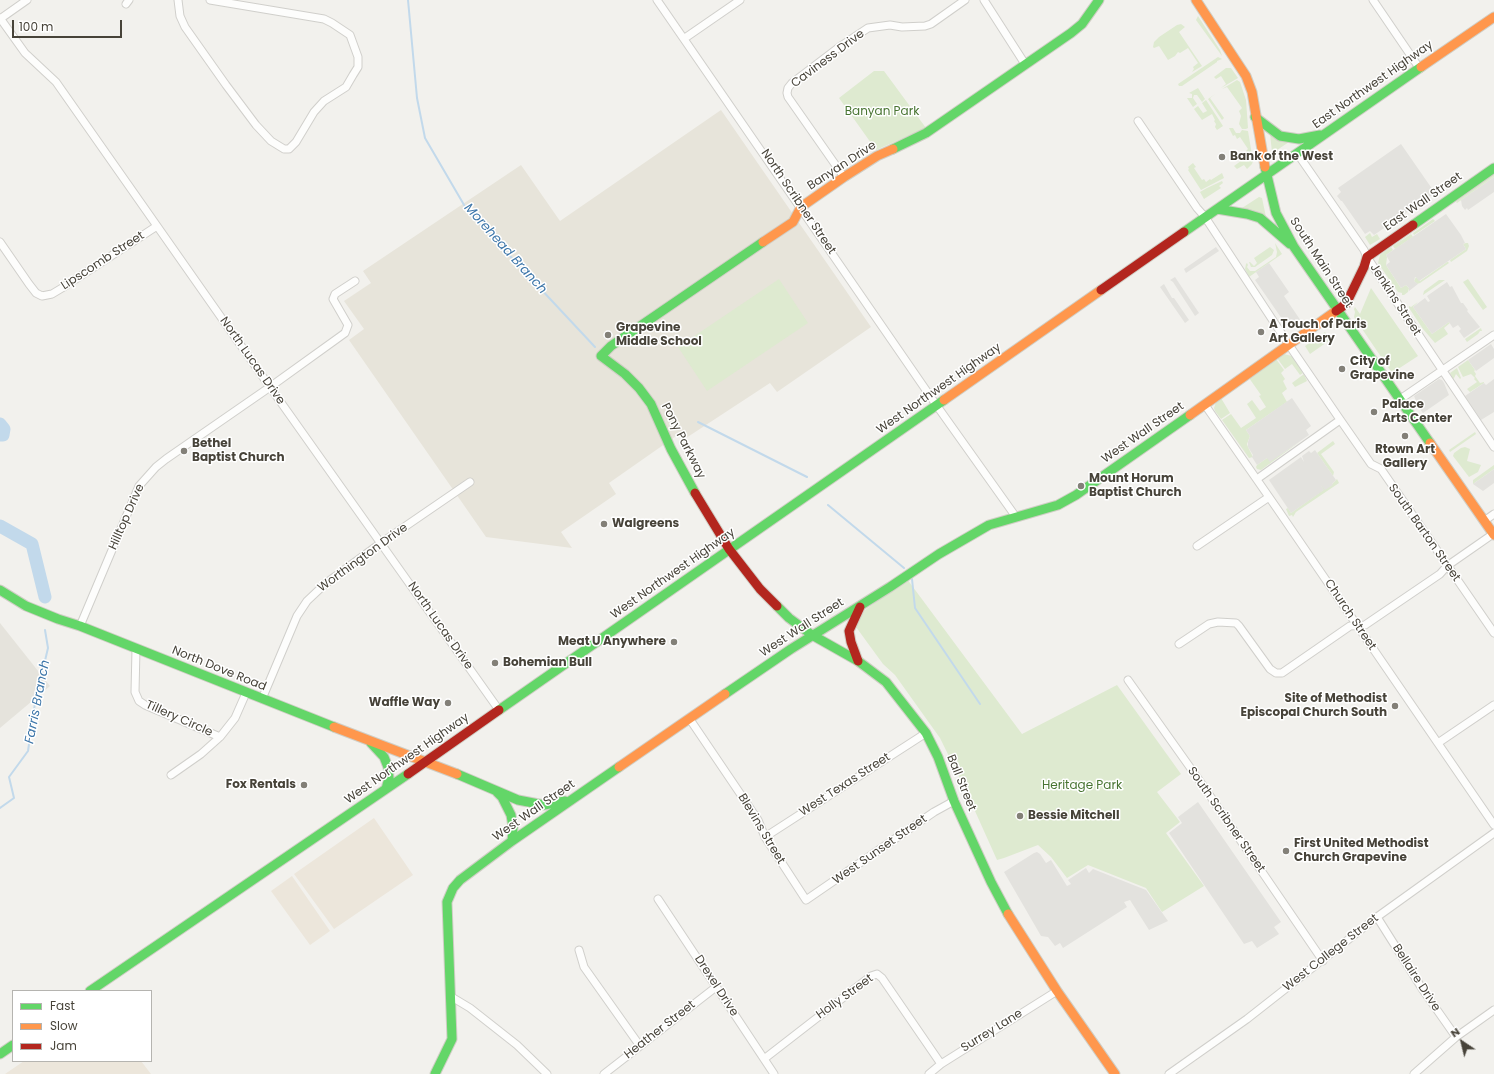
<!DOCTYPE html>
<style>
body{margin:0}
#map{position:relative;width:1494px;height:1074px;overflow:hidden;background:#f2f1ed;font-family:Poppins,sans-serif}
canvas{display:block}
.legend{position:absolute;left:12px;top:990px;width:140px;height:72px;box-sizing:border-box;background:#fff;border:1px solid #b5b4b0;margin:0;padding:5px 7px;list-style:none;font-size:12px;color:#474339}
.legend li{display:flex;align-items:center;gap:8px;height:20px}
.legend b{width:20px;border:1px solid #b5b4b0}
.north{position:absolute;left:1442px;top:1022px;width:40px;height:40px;-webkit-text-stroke:3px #fff;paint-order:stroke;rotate:325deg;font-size:11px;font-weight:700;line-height:16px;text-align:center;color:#474339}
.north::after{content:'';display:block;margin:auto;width:14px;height:18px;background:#474339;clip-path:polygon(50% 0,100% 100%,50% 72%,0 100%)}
.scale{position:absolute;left:12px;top:20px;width:110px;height:18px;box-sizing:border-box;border:2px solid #474339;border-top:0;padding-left:5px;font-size:12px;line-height:14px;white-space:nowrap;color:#474339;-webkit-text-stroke:3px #fff;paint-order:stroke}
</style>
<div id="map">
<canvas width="1494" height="1074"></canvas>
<ul class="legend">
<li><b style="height:5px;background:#63d668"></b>Fast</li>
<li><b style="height:5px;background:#ff974d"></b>Slow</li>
<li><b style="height:5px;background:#b3261e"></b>Jam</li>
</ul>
<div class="north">N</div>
<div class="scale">100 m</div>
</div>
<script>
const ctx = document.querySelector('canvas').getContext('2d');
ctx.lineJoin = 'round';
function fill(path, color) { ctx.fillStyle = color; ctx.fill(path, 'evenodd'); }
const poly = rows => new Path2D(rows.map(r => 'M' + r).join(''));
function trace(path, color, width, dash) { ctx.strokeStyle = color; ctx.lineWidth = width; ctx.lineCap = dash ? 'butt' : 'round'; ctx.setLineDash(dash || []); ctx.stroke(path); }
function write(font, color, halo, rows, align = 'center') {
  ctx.font = font + ' Poppins,sans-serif'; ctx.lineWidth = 3; ctx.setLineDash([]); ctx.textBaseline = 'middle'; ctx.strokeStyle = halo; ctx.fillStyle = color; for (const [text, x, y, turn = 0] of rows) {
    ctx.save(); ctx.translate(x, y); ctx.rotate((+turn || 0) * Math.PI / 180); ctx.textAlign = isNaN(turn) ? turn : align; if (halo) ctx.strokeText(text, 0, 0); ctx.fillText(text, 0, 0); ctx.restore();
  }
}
fill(poly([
 [0,623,50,686,0,728]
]), '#e5e3dc');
fill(poly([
 [374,818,413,875,334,929,294,874],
 [292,876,330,931,310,945,271,891],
 [24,1061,141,1061,151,1074,5,1074]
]), '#ece6db');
fill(poly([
 [721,110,871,327,777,392,770,383,683,440,679,434,609,483,616,494,561,532,572,548,486,537,349,340,364,329,344,301,371,283,363,271,521,165,560,221]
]), '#e7e4da');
fill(poly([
 [1198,16,1220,50,1222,56,1196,20],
 [1181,24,1185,27,1179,32,1202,66,1192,72,1194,69,1193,67,1198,63,1188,48,1180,53,1178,52,1175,56,1168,60,1159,46,1154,48,1153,47,1154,42,1159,37,1177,25],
 [1218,57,1222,59,1217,61,1217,62,1182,86,1179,86,1178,84],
 [1226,68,1231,68,1238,78,1221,88,1226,84,1221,76,1216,79,1214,77],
 [874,71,884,71,926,128,876,150,839,98],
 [1237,80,1240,82,1246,100,1248,128,1246,129,1242,129,1239,124,1241,116,1239,111,1242,108,1227,87,1222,89],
 [1198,88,1205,99,1202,102,1197,95,1194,95,1193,98,1197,104,1193,107,1187,98,1192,98,1192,94,1189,93],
 [1215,94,1210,98,1224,118,1222,120,1208,99],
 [1206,100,1223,126,1217,130,1215,127,1216,124,1214,121,1215,120,1212,114,1202,120,1194,109,1198,106,1203,113,1207,111,1202,103],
 [1229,128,1233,128,1236,133,1240,133,1242,130,1248,131,1253,161,1252,164,1247,169,1244,165,1237,169,1234,166,1245,158,1244,157,1248,154,1246,151,1248,149,1240,137,1237,139,1235,135,1233,136],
 [1270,134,1289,142,1274,152,1272,152],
 [1193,163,1196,167,1194,168,1202,180,1204,179,1206,182,1210,179,1211,180,1222,173,1224,178,1201,190,1188,170,1189,169,1188,167],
 [1494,174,1494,177,1457,203,1456,202,1458,200],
 [1222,181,1223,183,1219,186,1221,188,1204,199,1200,192,1207,188],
 [1259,197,1262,198,1266,217,1242,208],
 [1433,219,1435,221,1414,235,1413,233],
 [1370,233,1372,237,1377,234,1380,239,1370,245,1365,237],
 [1411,234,1413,237,1395,249,1393,246],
 [1275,243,1282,254,1249,277,1245,269,1246,264,1247,263,1248,265,1247,267,1250,271,1255,271,1276,257,1277,252],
 [1466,243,1468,243,1469,246,1467,251,1451,262,1450,260,1466,249,1463,244],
 [1270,247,1274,250,1272,255,1255,267,1251,267,1249,262,1250,262,1254,266,1257,263,1254,258],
 [1391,247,1393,250,1386,255,1387,257,1386,265,1401,288,1406,285,1409,288,1408,292,1404,295,1402,295,1402,293,1398,292,1378,263,1380,255],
 [1447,262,1448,262,1449,263,1420,283,1417,284,1414,281,1416,277,1420,281],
 [779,279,808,323,707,391,678,347],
 [1468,279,1487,307,1483,310,1463,282],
 [1439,280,1445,280,1423,295,1424,291],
 [1371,288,1418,356,1392,373,1354,317,1355,312,1354,309,1355,307,1360,314],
 [1418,302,1413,307,1432,334,1449,322,1450,323,1444,328,1448,334,1435,343,1423,329,1409,308,1409,306,1411,307],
 [1481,328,1482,331,1480,331,1478,334,1467,342,1465,339],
 [1325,332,1330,340,1310,354,1305,346],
 [1284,354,1292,356,1303,373,1300,375,1292,364,1285,369,1277,358],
 [1276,359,1284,370,1281,373,1285,379,1283,381,1287,389,1282,393,1287,402,1246,430,1250,436,1247,444,1248,447,1253,457,1249,458,1222,420,1231,414,1241,428,1256,418,1247,404,1252,400,1260,411,1266,407,1259,396,1261,395,1249,378],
 [1468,360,1475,370,1474,371,1476,374,1475,376,1480,383,1484,382,1484,383,1470,392,1467,389,1477,382,1474,379,1475,378,1471,374,1463,377,1458,367],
 [1457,368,1461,378,1460,379,1456,374,1453,380,1450,373],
 [1304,374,1307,381,1295,387,1292,383],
 [1221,398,1230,413,1221,419,1215,411,1214,408,1216,402],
 [1475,432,1476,434,1450,452,1449,450],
 [1302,440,1261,470,1257,469,1256,467,1257,465,1267,458,1278,456],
 [1333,441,1335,444,1321,454,1334,472,1333,476,1317,453],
 [1465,447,1470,449,1467,461,1481,465,1478,472,1469,477,1453,456,1454,453,1461,448],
 [1494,465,1494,469,1473,484,1473,480],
 [1337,479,1339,483,1296,512,1293,517,1292,515,1289,516,1286,509,1288,508,1291,513,1323,490,1321,485,1332,484],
 [907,579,1022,734,1117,685,1181,774,1157,792,1180,822,1166,833,1204,886,1162,912,1146,888,1088,865,1067,878,1051,857,1038,845,1004,858,997,860,966,791,940,738,895,675,883,664,856,627,857,616]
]), '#deead0');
fill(poly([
 [1401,144,1435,193,1374,235,1370,231,1365,234,1342,201,1341,201,1337,196,1341,192,1338,188],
 [1494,177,1494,192,1468,210,1467,208,1465,210,1462,206,1461,200],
 [1446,214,1461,235,1465,243,1463,244,1466,249,1419,281,1416,277,1415,277,1414,281,1418,284,1409,291,1409,288,1406,285,1401,288,1386,265,1390,262,1386,255],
 [1216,247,1219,251,1186,273,1184,269],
 [1269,263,1289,292,1284,296,1301,321,1289,329,1255,280,1259,277,1256,272],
 [1175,277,1199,313,1195,316,1173,282,1170,280],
 [1447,282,1450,287,1452,286,1461,303,1463,303,1468,310,1467,311,1480,327,1464,338,1459,331,1461,329,1458,325,1453,328,1449,322,1432,334,1413,307,1425,298,1428,302,1430,301,1427,296],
 [1164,284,1172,298,1174,298,1189,320,1185,323,1160,287],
 [1491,344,1494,349,1494,358,1476,371,1468,360],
 [1439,379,1442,380,1444,383,1449,395,1423,413,1419,408,1414,396],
 [1494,379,1494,412,1481,420,1465,396,1484,383,1486,385],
 [1292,398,1311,426,1306,430,1309,435,1270,462,1267,458,1257,465,1252,457,1253,455,1248,447,1248,442,1250,436,1246,430],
 [1315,450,1336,480,1332,484,1333,485,1325,490,1321,485,1324,490,1291,513,1269,480,1301,457,1304,462,1302,456,1309,451,1311,453],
 [1494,469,1494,483,1483,491,1473,484],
 [1198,802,1281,922,1274,927,1279,934,1257,948,1252,941,1244,944,1169,833,1182,823,1178,817],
 [1037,852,1040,854,1046,863,1051,860,1067,886,1071,884,1068,880,1086,868,1089,873,1093,869,1146,890,1168,921,1149,930,1130,900,1124,902,1127,907,1063,948,1060,943,1055,946,1048,937,1041,936,1004,872,1034,853]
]), '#e3e2de');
trace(poly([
 [408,0,417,98,425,138,467,210,595,347],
 [698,422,807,477],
 [828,505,904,568],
 [912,579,915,608,980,704],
 [0,808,14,798,9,777,28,751,35,703,48,648,45,630]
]), '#c2d9eb', 2);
trace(poly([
 [0,424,4,429,3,435,0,435],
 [0,526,32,544,45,597]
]), '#c2d9eb', 13);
const street = poly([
 [178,0,180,16,185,27,226,85,256,125,271,141,284,149,289,149,296,142,314,112,324,101,346,87,353,75,358,67,358,57,350,35,332,23,324,19,210,0],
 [657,0,937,406,1016,517],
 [984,0,1025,64],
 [1373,0,1420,69],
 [126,4,129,0],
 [0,18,25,53,56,82,270,387,499,710],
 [0,19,27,0],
 [685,38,740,0],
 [1138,121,1197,208,1205,217,1289,345,1339,418,1371,464,1381,469,1494,633],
 [1297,153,1364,250,1367,257,1398,304,1494,447],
 [844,177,788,97,787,93,788,88,792,83,838,48,868,28,890,25,902,27,925,26,931,24,965,0],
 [0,242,29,284,36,293,42,296,52,294,62,288,157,226],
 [1399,400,1494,335],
 [1205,405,1278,510,1494,825],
 [1257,479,1340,420],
 [1484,521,1494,514],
 [1197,546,1269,497],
 [80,626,139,486,156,467,166,459,270,387,345,333,348,325,333,299,335,294,355,281],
 [1179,644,1209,624,1218,622,1236,623,1239,626,1270,669,1276,673,1282,673,1350,626,1365,625,1440,574,1447,566,1493,534],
 [136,649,135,692,139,701,145,705,220,737,235,718,246,693],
 [1128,680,1204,787,1323,961],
 [262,699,297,616,307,601,325,584,381,543,470,482],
 [689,718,758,820,765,837,806,900,934,812,954,801],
 [1438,743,1494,705],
 [171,775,201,754,220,737],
 [765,837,926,733],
 [658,899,774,1074],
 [1377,917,1423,990,1456,1037],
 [579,950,584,967,640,1046],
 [450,996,470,1008,517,1045,547,1074],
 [764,1059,871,976,877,974,882,978,941,1064],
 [604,1074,716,987],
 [929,1074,941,1064,1057,991],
 [1169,1074,1247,1019,1377,917,1494,833],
 [1414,1074,1456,1037,1494,1010]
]);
const fast = poly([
 [1255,117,1280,136,1299,139,1320,135],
 [893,149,926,133,1071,33,1082,24,1099,0],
 [1265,167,1276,213,1294,247,1430,443],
 [1217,209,1247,214,1260,218,1290,244],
 [1413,225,1494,168],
 [1184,232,1421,67],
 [695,493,671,449,651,404,639,388,625,374,601,356,611,346,763,242],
 [0,590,26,606,58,619,80,626,334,727],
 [777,606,789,618,812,635,858,661,886,682,926,733,938,757,954,801,991,882,1008,914],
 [725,694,791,649,890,587,939,554,989,525,1058,505,1076,495,1190,415],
 [499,710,944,400],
 [371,743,384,757,388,767,389,778,386,789],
 [457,774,518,800,544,805,565,801],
 [497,792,502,797,511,815,513,827,512,841],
 [90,991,408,774],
 [0,1054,13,1045],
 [435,1074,452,1039,447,902,453,888,460,880,512,841,619,767]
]);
const slow = poly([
 [1196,0,1246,76,1252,92,1265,167],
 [1421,67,1494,17],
 [763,242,793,222,801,207,844,177,877,156,893,149],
 [944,400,1101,290],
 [1190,415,1336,311],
 [1430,443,1494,535],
 [334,727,457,774],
 [619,767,725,694],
 [1008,914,1057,991,1115,1074]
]);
const jam = poly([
 [1101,290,1184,232],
 [1336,311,1346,304,1364,267,1367,257,1413,225],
 [695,493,729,549,760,589,777,606],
 [858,661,851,642,849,631,860,607],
 [408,774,499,710]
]);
trace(street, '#d0cfcb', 9);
trace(fast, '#d0cec5', 11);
trace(slow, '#d0cec5', 11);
trace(jam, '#d0cec5', 11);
trace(street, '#fdfdfc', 7);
trace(fast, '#63d668', 9);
trace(slow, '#ff974d', 9);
trace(jam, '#b3261e', 9);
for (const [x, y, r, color] of [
 [1222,157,4,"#838078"],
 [1261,332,4,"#838078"],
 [608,335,4,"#838078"],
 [1342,369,4,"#838078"],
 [1374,412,4,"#838078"],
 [1405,436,4,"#838078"],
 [184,451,4,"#838078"],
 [1081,486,4,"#838078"],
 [604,524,4,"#838078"],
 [674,642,4,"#838078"],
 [495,663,4,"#838078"],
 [448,703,4,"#838078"],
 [1395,706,4,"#838078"],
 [304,785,4,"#838078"],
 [1020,816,4,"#838078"],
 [1286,851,4,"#838078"]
]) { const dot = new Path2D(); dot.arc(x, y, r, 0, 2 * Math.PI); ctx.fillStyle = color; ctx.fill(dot); trace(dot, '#fff', 1.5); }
write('12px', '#474339', '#fff', [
 ["Caviness Drive",828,59,-37],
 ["East Northwest Highway",1373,85,-35],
 ["Banyan Drive",842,166,-33],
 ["North Scribner Street",798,202,56],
 ["East Wall Street",1423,202,-35],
 ["Lipscomb Street",103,261,-33],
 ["South Main Street",1321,263,57],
 ["Jenkins Street",1395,300,57],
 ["North Lucas Drive",252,361,55],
 ["West Northwest Highway",939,389,-35],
 ["West Wall Street",1143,433,-35],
 ["Pony Parkway",683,441,63],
 ["Hilltop Drive",127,517,-66],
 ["South Barton Street",1424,533,55],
 ["Worthington Drive",363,558,-36],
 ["West Northwest Highway",673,574,-35],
 ["Church Street",1350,615,56],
 ["North Lucas Drive",440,626,55],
 ["West Wall Street",802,628,-33],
 ["North Dove Road",219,669,22],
 ["Tillery Circle",179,719,24],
 ["West Northwest Highway",407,759,-35],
 ["Ball Street",961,783,68],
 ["West Texas Street",845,785,-33],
 ["West Wall Street",534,811,-35],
 ["South Scribner Street",1226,820,55],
 ["Blevins Street",761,829,59],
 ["West Sunset Street",880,850,-35],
 ["West College Street",1331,953,-38],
 ["Bellaire Drive",1416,978,57],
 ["Drexel Drive",716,986,57],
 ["Holly Street",845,997,-36],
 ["Heather Street",660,1030,-38],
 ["Surrey Lane",992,1031,-32]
]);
write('12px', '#487432', '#fff', [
 ["Banyan Park",882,112],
 ["Heritage Park",1082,786]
]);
write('bold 12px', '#474339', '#fff', [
 ["Bank of the West",1230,157],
 ["A Touch of Paris",1269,325],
 ["Art Gallery",1269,339],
 ["Grapevine",616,328],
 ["Middle School",616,342],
 ["City of",1350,362],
 ["Grapevine",1350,376],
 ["Palace",1382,405],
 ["Arts Center",1382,419],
 ["Bethel",192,444],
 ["Baptist Church",192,458],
 ["Rtown Art",1405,450,"center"],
 ["Gallery",1405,464,"center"],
 ["Mount Horum",1089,479],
 ["Baptist Church",1089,493],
 ["Walgreens",612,524],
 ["Meat U Anywhere",666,642,"right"],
 ["Bohemian Bull",503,663],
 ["Site of Methodist",1387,699,"right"],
 ["Episcopal Church South",1387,713,"right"],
 ["Waffle Way",440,703,"right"],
 ["Fox Rentals",296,785,"right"],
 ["Bessie Mitchell",1028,816],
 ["First United Methodist",1294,844],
 ["Church Grapevine",1294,858]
], 'left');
write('italic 13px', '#3d76a9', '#fff', [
 ["Morehead Branch",505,249,48],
 ["Farris Branch",38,702,-79]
]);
</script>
